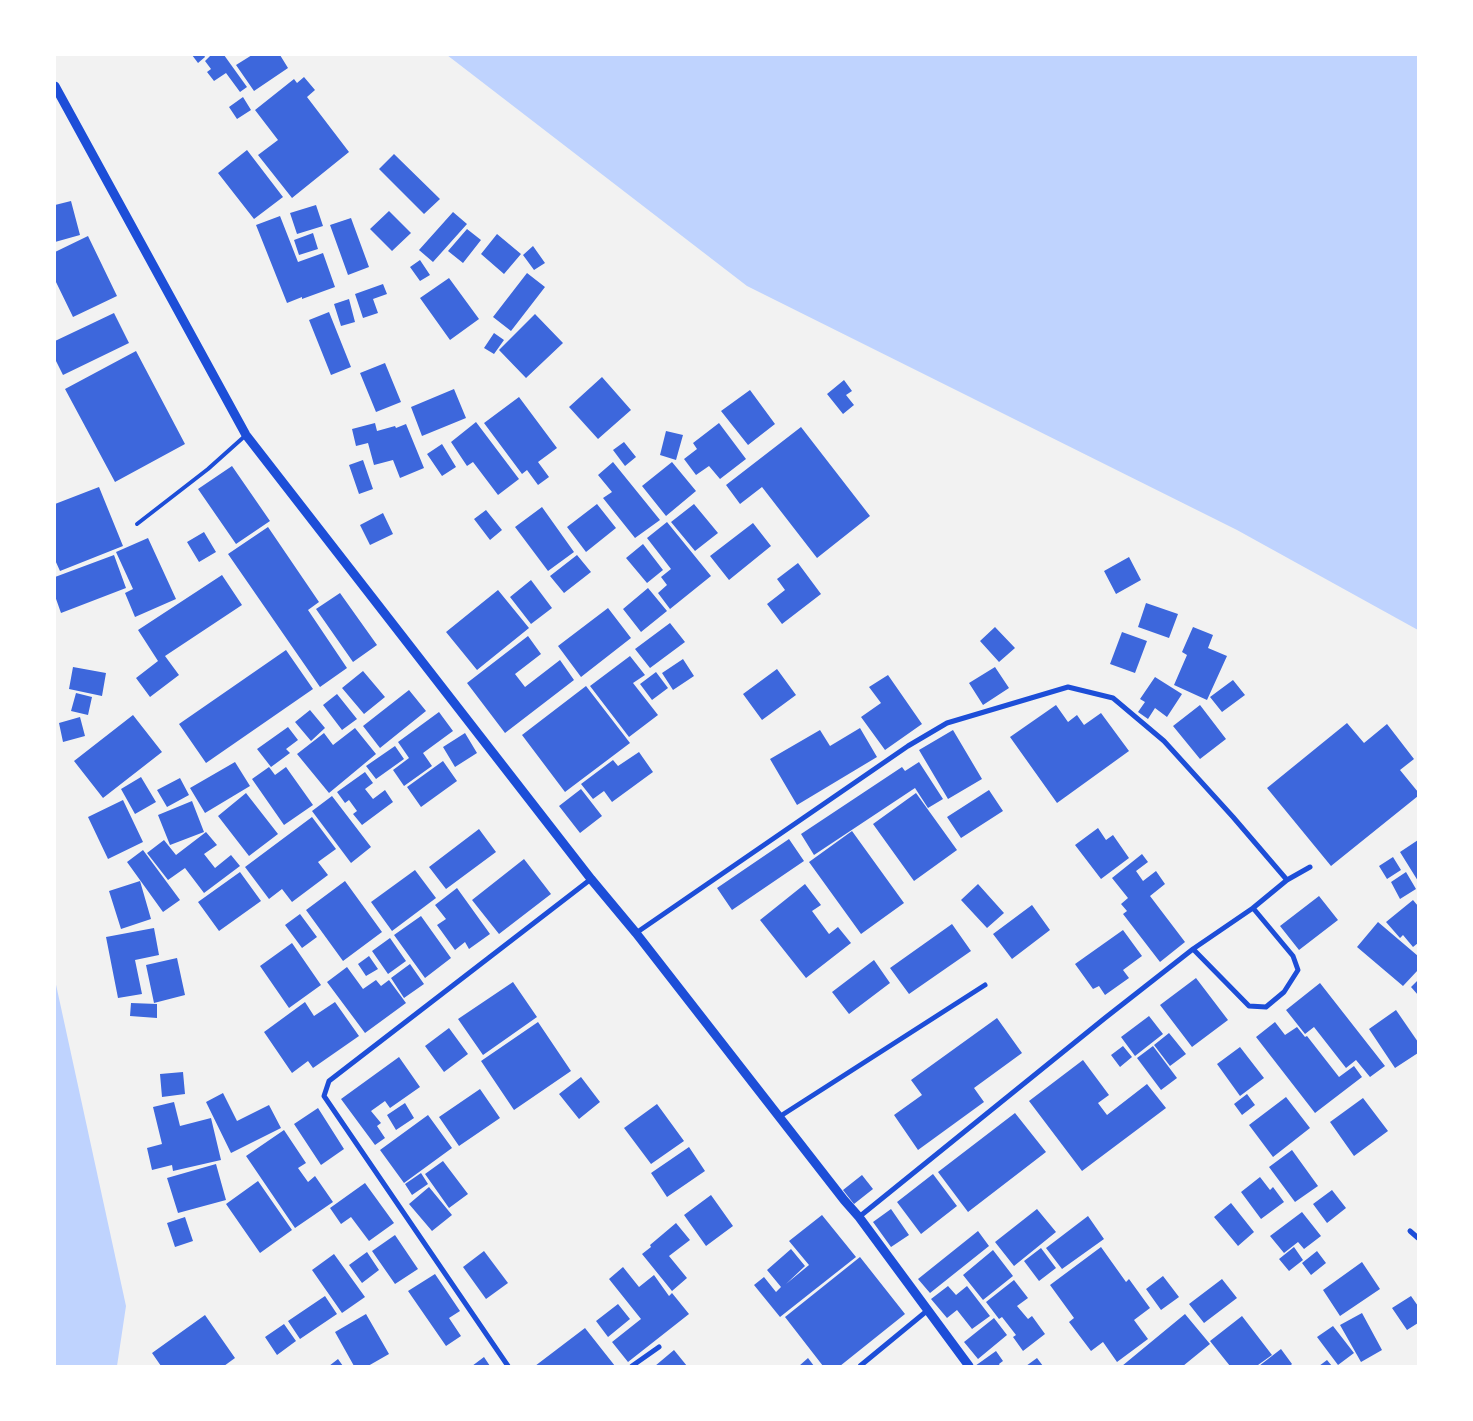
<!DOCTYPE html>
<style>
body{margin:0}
#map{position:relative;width:1473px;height:1421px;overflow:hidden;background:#f2f2f2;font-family:Montserrat,sans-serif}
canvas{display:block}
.frame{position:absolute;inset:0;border:56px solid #fff;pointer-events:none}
</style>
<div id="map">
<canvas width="1473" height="1421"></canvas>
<div class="frame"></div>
</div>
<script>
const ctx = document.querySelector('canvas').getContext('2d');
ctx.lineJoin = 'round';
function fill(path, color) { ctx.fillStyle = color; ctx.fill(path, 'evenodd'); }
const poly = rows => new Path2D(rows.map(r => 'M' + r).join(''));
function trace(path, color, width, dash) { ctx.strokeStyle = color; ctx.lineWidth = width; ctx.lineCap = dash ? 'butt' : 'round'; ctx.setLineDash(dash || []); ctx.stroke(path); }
fill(poly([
 [447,55,1418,55,1418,630,1237,530,747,286],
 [55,980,126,1306,117,1366,55,1366]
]), '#bfd3fe');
fill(poly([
 [192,55,204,55,205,57,198,63],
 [211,55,224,55,247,87,240,92,226,73,214,81,207,72,211,69,205,61],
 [252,55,280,55,288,68,254,91,236,65],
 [304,77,315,90,307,97,349,152,292,198,258,155,278,140,255,110,294,79,297,83],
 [243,97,251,110,237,119,229,107],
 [247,150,283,197,254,219,218,173],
 [394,154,440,199,424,214,379,169],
 [71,201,80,235,55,242,55,205],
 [316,205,323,226,297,234,290,213],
 [389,211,411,233,392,251,370,229],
 [453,212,467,224,433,262,419,250],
 [280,216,298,262,323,253,335,287,302,299,302,297,287,303,256,225],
 [351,218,369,267,348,275,330,225],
 [467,229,481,240,463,263,448,251],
 [313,233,318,249,299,255,294,240],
 [497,234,521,254,504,274,481,254],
 [88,236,117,296,73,317,55,280,55,252],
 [533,246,545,263,534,270,523,255],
 [420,260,430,275,420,281,410,267],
 [527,273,545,287,511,331,493,317],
 [449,278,479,319,450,340,420,298],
 [383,284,387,294,373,299,378,313,363,318,355,294],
 [349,299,355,322,341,326,334,304],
 [329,312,351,367,331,375,309,320],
 [114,313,129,343,63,375,55,359,55,341],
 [535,314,563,343,526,378,499,350],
 [494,333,504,340,494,354,484,348],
 [136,351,185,444,115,482,65,389],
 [385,363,401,402,376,412,360,373],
 [602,377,631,410,598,439,569,407],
 [844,380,852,391,846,395,854,405,843,414,827,394],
 [454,389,466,418,422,436,411,407],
 [750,390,775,424,748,445,721,411],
 [519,397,557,448,538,462,549,477,538,485,527,470,522,474,484,423],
 [476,422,519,479,498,495,473,462,467,466,451,442],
 [375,423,377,431,395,426,396,428,406,424,424,468,400,478,393,460,374,465,368,443,356,446,352,429],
 [719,423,746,459,720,479,709,466,696,475,684,459,697,449,693,443],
 [801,427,870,516,817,558,762,487,740,504,726,485],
 [666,431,683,435,676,460,660,455],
 [624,442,636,457,625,466,613,450],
 [442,444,456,467,442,476,427,454],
 [363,460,373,489,359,494,349,465],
 [613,462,660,520,635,538,603,498,612,492,598,475],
 [672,462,696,491,666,516,642,486],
 [232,466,270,521,236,544,198,489],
 [99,487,123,546,60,571,55,560,55,504],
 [597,504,616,528,586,552,567,527],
 [694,504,718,533,695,551,671,522],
 [542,507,574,552,548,571,515,527],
 [486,510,502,530,490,540,474,519],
 [383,513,393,534,370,545,360,525],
 [667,522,711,576,670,609,658,593,667,585,661,577,671,569,647,538],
 [753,523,771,546,729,580,710,556],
 [268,527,319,602,308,610,347,668,320,687,228,554],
 [204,532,216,552,199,562,187,542],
 [148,538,176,599,135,617,125,593,133,589,116,552],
 [643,544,663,570,647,583,626,558],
 [114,555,126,588,61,613,55,596,55,577],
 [577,555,591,572,564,593,550,576],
 [1129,557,1141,580,1116,594,1104,571],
 [798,563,821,594,782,624,767,604,785,590,777,579],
 [222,575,242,605,165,656,179,675,150,697,136,678,158,661,138,630],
 [531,580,552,608,531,624,510,597],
 [648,588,667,611,641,632,623,609],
 [498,590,529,628,477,670,446,632],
 [340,593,377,645,353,662,316,609],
 [1146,603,1178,614,1169,638,1138,627],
 [608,608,631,638,581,677,558,646],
 [670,623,685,642,650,668,635,649],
 [995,627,1015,648,999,662,980,641],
 [1193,627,1213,635,1208,648,1227,656,1207,700,1174,685,1187,655,1182,652],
 [1122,632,1147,641,1135,673,1110,664],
 [528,636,541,654,515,674,525,687,560,660,574,680,505,733,467,683],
 [286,650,313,689,206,763,179,724],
 [630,656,645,675,633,683,658,715,629,737,590,686],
 [683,659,694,676,673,690,662,673],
 [73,667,106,673,102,696,69,689],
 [995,667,1009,688,983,705,969,683],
 [777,669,796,695,762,720,743,694],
 [363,671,385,697,364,714,342,688],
 [656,672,668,688,652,700,640,684],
 [888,675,922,724,885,750,861,717,881,703,869,687],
 [1155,677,1182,694,1167,717,1155,708,1148,719,1138,712,1145,702,1140,699],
 [1233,680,1245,695,1222,712,1210,697],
 [586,686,630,743,565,792,522,735],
 [409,690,426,711,380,748,363,726],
 [76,693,92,697,88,715,71,711],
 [337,694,357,719,342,730,323,705],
 [1056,705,1068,722,1077,715,1084,725,1101,713,1129,751,1057,803,1010,737],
 [1200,705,1226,739,1200,759,1173,726],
 [310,710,325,728,311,741,295,722],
 [439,712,453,731,423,753,432,766,404,786,393,770,409,758,398,742],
 [133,715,162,752,103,798,74,761],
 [80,717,85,736,63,742,59,723],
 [1347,723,1364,743,1387,724,1414,759,1400,770,1418,792,1418,796,1331,866,1267,788],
 [288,727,298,740,286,749,290,753,271,767,257,749],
 [355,728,376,754,329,793,297,754,324,733,333,745],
 [860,728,877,757,797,805,770,759,820,730,830,746],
 [953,730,982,779,948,799,919,750],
 [465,733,477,753,455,767,443,747],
 [395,746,404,759,376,779,366,766],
 [639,752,653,772,612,802,604,791,593,799,581,784,613,760,618,766],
 [443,761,457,781,421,807,407,787],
 [235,762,250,786,205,813,190,788],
 [919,762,943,799,928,808,915,788,814,855,801,834,902,767,905,771],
 [269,767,275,775,286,767,313,805,284,825,252,779],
 [365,772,373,783,365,789,373,799,385,790,393,802,362,825,353,814,357,811,349,800,345,803,337,792],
 [141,777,156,802,135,814,121,789],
 [180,778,189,795,167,807,157,790],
 [581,789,602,816,580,833,559,806],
 [989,790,1003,811,961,838,947,817],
 [246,793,278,834,249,856,218,816],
 [916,793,957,850,914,881,873,824],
 [332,796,371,847,351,863,312,811],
 [123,800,143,842,108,859,88,817],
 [192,801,204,832,170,845,158,815],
 [312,817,336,849,318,862,328,875,292,902,282,889,269,899,245,867],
 [1098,828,1106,840,1113,835,1129,858,1101,879,1075,845],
 [479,829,496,852,446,889,429,867],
 [852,831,904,903,861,934,809,862],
 [206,832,217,845,204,854,215,868,231,855,240,866,204,893,185,868,168,880,147,853,164,840,176,855],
 [789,839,804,861,732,910,717,888],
 [1418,840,1418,881,1400,852],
 [143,850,180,900,163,912,127,862],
 [1142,854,1148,862,1136,871,1143,881,1156,871,1165,884,1150,896,1185,942,1160,962,1123,914,1127,911,1121,904,1128,898,1112,878],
 [1393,857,1401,870,1387,879,1379,866],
 [524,859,551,894,499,934,472,900],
 [415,870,436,898,392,931,371,902],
 [240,872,261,901,219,931,198,902],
 [1406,872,1416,889,1400,899,1391,882],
 [140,881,151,919,121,929,109,891],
 [345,881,382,932,343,961,306,910],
 [805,884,821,905,812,911,829,934,838,927,851,943,806,978,760,920],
 [978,884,1004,913,987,928,961,900],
 [457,888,490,934,469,949,465,942,455,950,437,925,446,919,435,905],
 [1319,896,1338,920,1299,950,1280,926],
 [1413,900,1418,906,1418,943,1413,947,1403,935,1400,938,1386,922],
 [1032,905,1050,930,1012,959,993,934],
 [300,914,317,937,302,948,285,925],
 [421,916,451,958,425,978,394,935],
 [1378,922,1418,956,1418,970,1403,986,1357,947],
 [952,924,971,951,909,994,890,968],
 [154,928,159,955,135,960,142,994,118,998,106,937],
 [1123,930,1142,956,1123,970,1129,978,1105,995,1099,986,1093,989,1075,964],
 [390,938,406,961,388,974,372,951],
 [292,943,321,985,289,1008,260,966],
 [369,956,378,969,366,976,358,964],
 [177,958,185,995,154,1003,146,965],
 [874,960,890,983,849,1014,832,992],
 [410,964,424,984,404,998,391,978],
 [347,967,363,989,376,980,381,986,389,980,406,1003,365,1033,327,982],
 [1196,978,1228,1020,1192,1047,1160,1005],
 [1418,980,1418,995,1411,987],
 [513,982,537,1017,483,1055,458,1019],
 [1320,983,1385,1066,1370,1077,1356,1060,1346,1068,1314,1027,1305,1034,1286,1010],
 [305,1002,314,1016,335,1002,359,1036,313,1068,308,1061,292,1073,264,1032],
 [131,1003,157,1004,157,1018,130,1016],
 [1396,1010,1418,1042,1418,1053,1395,1068,1369,1029],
 [1149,1016,1163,1034,1135,1056,1121,1037],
 [997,1018,1022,1053,974,1088,984,1102,918,1150,894,1115,922,1095,911,1080],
 [538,1022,571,1071,514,1110,481,1061],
 [1275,1022,1285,1035,1297,1027,1305,1037,1307,1036,1339,1077,1354,1066,1362,1077,1315,1113,1256,1037],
 [449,1028,468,1054,444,1072,425,1046],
 [1169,1033,1186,1054,1170,1066,1154,1045],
 [1123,1046,1132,1057,1120,1067,1111,1055],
 [1153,1046,1177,1078,1161,1090,1137,1058],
 [1240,1047,1264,1078,1240,1096,1217,1064],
 [399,1057,420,1087,390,1108,385,1101,371,1111,381,1123,377,1126,385,1138,375,1145,341,1099],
 [1083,1060,1109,1095,1098,1103,1107,1115,1147,1084,1166,1108,1082,1171,1029,1101],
 [183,1072,185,1094,162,1097,160,1074],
 [581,1077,600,1102,579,1119,559,1094],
 [480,1089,500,1118,459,1146,439,1117],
 [223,1093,237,1121,269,1105,281,1128,231,1153,206,1102],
 [1247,1094,1255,1105,1242,1115,1234,1104],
 [1286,1097,1310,1128,1273,1157,1249,1125],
 [1363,1098,1388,1131,1354,1156,1330,1122],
 [174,1102,180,1126,211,1118,221,1160,173,1171,172,1165,152,1170,147,1148,162,1144,153,1107],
 [405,1103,414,1118,396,1130,387,1115],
 [657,1104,684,1141,651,1164,624,1128],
 [318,1108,344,1149,321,1165,294,1124],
 [1015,1113,1046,1152,968,1212,938,1172],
 [428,1115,452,1148,404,1183,380,1150],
 [284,1130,306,1163,298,1168,308,1182,315,1176,333,1202,295,1228,246,1156],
 [689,1147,705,1171,667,1197,651,1173],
 [1292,1150,1318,1186,1295,1202,1269,1167],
 [443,1161,468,1194,449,1208,425,1174],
 [216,1164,226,1200,178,1213,167,1178],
 [421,1173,428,1184,412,1195,405,1184],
 [933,1174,957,1206,921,1234,897,1202],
 [862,1175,873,1189,854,1204,843,1190],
 [1260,1177,1270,1190,1273,1187,1284,1202,1261,1219,1241,1192],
 [258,1181,292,1230,260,1253,226,1204],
 [365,1183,394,1223,369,1241,351,1217,341,1224,330,1208],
 [429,1187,452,1215,432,1231,409,1204],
 [1332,1190,1346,1208,1327,1223,1313,1204],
 [711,1195,733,1226,706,1246,684,1215],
 [1231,1203,1254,1232,1238,1246,1214,1217],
 [891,1209,909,1235,891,1247,873,1222],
 [1037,1209,1056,1232,1014,1266,995,1242],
 [1302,1212,1321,1236,1304,1249,1298,1242,1284,1253,1270,1236],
 [822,1215,856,1257,780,1317,754,1285,764,1277,776,1292,781,1287,767,1270,791,1249,805,1266,786,1284,809,1265,789,1241],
 [1088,1216,1104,1239,1062,1269,1046,1248],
 [185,1217,193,1241,175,1247,167,1223],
 [676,1223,690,1240,669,1256,687,1278,672,1291,642,1254,651,1247,650,1245],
 [978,1231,989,1246,930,1293,918,1279],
 [395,1235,418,1269,395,1284,372,1251],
 [1101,1247,1126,1282,1129,1279,1150,1308,1134,1320,1148,1339,1117,1362,1103,1342,1091,1351,1069,1322,1074,1318,1050,1285],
 [1294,1247,1303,1260,1289,1271,1279,1259],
 [1041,1248,1056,1268,1039,1281,1024,1261],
 [993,1250,1013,1276,983,1300,963,1275],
 [484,1251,508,1283,486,1299,463,1267],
 [1317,1251,1326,1263,1311,1275,1302,1263],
 [367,1252,379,1270,362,1283,349,1265],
 [334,1254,365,1297,342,1313,312,1270],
 [860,1257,905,1314,840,1366,823,1366,785,1317],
 [1362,1262,1380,1289,1340,1316,1323,1290],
 [623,1267,639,1287,654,1275,669,1296,672,1293,689,1314,628,1362,612,1342,641,1319,609,1279],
 [435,1274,460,1311,449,1318,461,1336,446,1346,408,1291],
 [1163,1276,1179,1297,1161,1310,1146,1289],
 [1222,1279,1237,1298,1204,1323,1189,1304],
 [1014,1280,1028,1298,1017,1306,1028,1319,1032,1316,1045,1334,1023,1351,1013,1337,1016,1335,1002,1317,999,1319,986,1302],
 [948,1286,956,1295,967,1286,990,1316,972,1329,957,1310,947,1318,931,1299],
 [325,1296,337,1314,300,1339,288,1321],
 [1411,1296,1418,1306,1418,1323,1407,1330,1392,1308],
 [618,1304,630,1319,608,1337,596,1321],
 [1362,1313,1382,1350,1361,1362,1340,1325],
 [366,1314,389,1354,368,1366,354,1366,335,1332],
 [1185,1314,1210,1344,1183,1366,1122,1366],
 [205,1315,235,1358,224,1366,161,1366,152,1353],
 [1242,1316,1272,1355,1258,1365,1259,1366,1230,1366,1210,1341],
 [994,1318,1007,1335,978,1359,964,1342],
 [284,1324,296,1341,277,1355,265,1337],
 [1333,1326,1354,1353,1338,1365,1317,1337],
 [585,1328,615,1366,535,1366],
 [1281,1349,1292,1364,1290,1366,1259,1366],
 [674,1350,687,1366,655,1366],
 [996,1351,1003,1361,999,1364,1000,1366,975,1366],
 [484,1357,490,1366,472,1366],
 [808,1358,814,1366,799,1366],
 [1037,1358,1043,1366,1026,1366],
 [338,1359,343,1366,329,1366],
 [1327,1360,1332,1366,1319,1366]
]), '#3d67dc');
trace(poly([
 [137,524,208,469,246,435]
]), '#1d4ed8', 4);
trace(poly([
 [636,933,908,746,947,723,1068,687,1113,698,1164,741,1233,817,1287,880],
 [1193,949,1249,1006,1266,1007,1284,992,1298,970,1293,956,1253,908],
 [779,1117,985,985],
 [859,1217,1105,1018,1193,949,1253,908,1287,880,1310,867],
 [1410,1231,1418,1238],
 [508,1366,324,1096,329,1081,591,879],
 [632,1366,659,1347],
 [860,1366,928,1310]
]), '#1d4ed8', 5);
trace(poly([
 [55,86,246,435,591,879,636,933,844,1200,859,1217,969,1366]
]), '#1d4ed8', 9);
</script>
